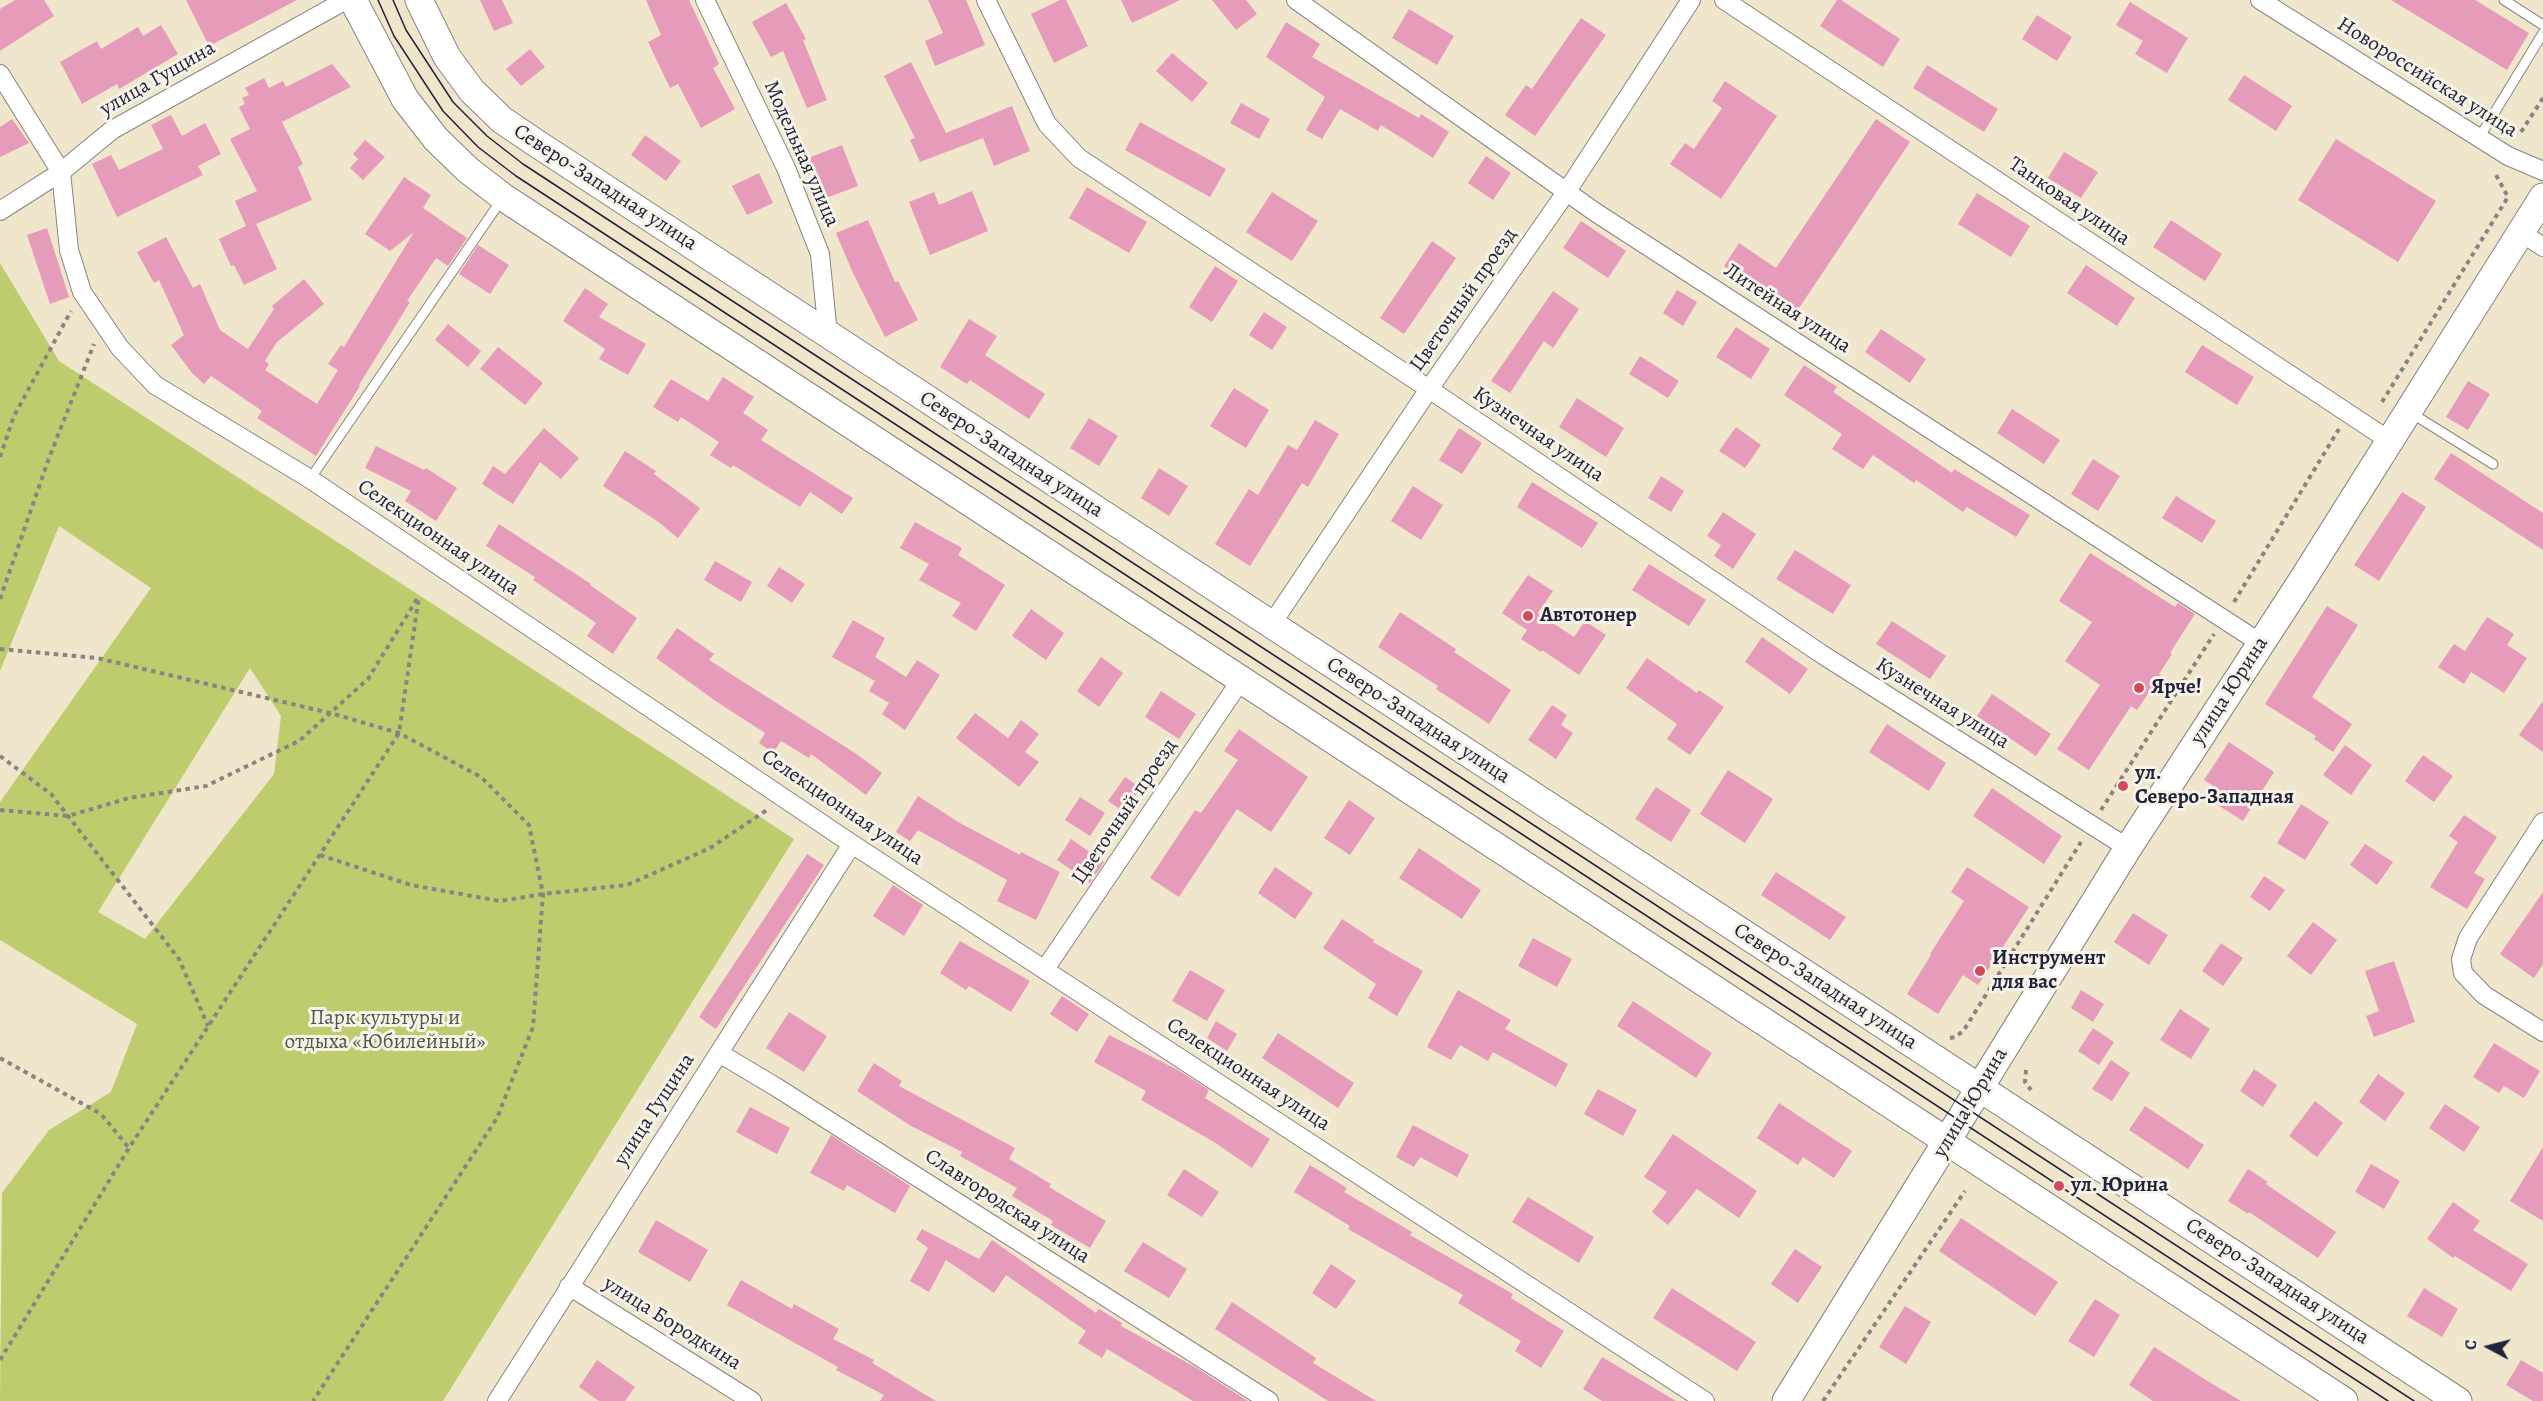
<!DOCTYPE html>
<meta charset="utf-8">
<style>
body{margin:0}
#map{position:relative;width:2543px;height:1401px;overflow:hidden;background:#f0e6cb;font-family:Alegreya,serif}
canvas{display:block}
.north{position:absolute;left:2459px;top:1317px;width:60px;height:60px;-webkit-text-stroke:4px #f7f3e8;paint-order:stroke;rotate:277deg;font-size:16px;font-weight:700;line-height:24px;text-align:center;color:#22223b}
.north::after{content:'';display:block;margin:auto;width:21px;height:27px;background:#22223b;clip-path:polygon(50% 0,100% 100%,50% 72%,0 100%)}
</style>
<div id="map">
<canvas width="2543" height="1401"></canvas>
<div class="north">С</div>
</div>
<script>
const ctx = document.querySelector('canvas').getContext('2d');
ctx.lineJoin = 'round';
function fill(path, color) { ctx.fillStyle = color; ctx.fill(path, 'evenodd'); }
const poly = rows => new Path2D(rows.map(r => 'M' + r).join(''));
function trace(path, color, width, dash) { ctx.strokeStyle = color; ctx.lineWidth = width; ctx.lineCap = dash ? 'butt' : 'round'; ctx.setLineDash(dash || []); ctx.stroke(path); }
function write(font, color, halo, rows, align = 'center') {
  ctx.font = font + ' Alegreya,serif'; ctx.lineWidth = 6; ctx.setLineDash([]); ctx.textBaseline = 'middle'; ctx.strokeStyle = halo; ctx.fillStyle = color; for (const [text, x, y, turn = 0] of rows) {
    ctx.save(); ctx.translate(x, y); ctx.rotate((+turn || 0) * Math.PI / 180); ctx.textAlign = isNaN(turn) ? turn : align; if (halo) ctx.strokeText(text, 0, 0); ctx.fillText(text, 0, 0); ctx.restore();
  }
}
fill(poly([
 [0,263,59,361,794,839,443,1401,0,1401,2,1193,49,1130,111,1092,137,1024,0,940,0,802,151,588,59,526,0,671],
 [250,668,281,716,274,774,145,939,98,912]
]), '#bfcc6e');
fill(poly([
 [15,0,44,0,54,16,0,51,0,9],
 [186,0,297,0,209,46],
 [480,0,502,0,513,23,494,31],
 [646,0,689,0,719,64,713,68,735,109,701,128,678,84,670,88,648,42,661,35],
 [928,0,966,0,985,45,935,66,925,41,943,33],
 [1060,0,1066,0,1088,46,1054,63,1031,14],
 [1121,0,1180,0,1132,23],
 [1212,0,1246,0,1257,14,1236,30],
 [1837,0,1841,0,1900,39,1883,67,1820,26],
 [2391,0,2475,0,2529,33,2507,70],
 [2130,2,2188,38,2167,73,2135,54,2143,41,2116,25],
 [786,3,806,39,803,40,827,100,807,108,783,51,771,57,752,22],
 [1409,9,1454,36,1437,65,1392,38],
 [2037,15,2072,37,2057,61,2022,39],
 [1581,18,1606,35,1535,136,1505,115,1526,85,1532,89],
 [1286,22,1320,44,1312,57,1419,118,1421,114,1449,132,1433,158,1381,125,1378,131,1340,109,1322,139,1306,130,1325,97,1266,57],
 [161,25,178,54,119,89,117,84,82,104,60,62,97,41,101,49,138,27,143,36],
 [530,49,545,67,521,86,506,69],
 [1172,53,1208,83,1192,102,1156,71],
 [911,62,946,133,1012,106,1030,151,994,166,983,138,920,162,910,140,915,138,884,76],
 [332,64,351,87,282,122,303,164,298,167,312,200,256,224,277,269,244,285,234,265,231,266,219,239,246,226,235,201,257,191,230,139,250,129,239,107,245,104,242,98,249,95,245,88,264,78,269,88,283,81,286,87],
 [1927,65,1998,109,1984,132,1913,88],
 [2244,75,2292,106,2276,131,2228,100],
 [1725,81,1777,116,1721,199,1670,164,1685,143,1694,149,1722,108,1712,101],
 [1241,103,1270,119,1259,139,1230,123],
 [171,115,182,136,205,123,221,154,198,166,203,175,117,217,92,164,111,155,119,170,163,149,151,125],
 [12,119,29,143,0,157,0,127],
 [1876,119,1910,142,1795,314,1724,266,1739,243,1776,268],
 [1140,122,1226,169,1210,197,1125,150],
 [645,135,681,161,666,181,631,155],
 [2336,139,2436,201,2398,262,2298,200],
 [365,140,385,157,363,180,350,168,358,159,353,154],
 [842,145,858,186,823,199,808,158],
 [2064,152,2098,172,2081,198,2048,178],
 [1486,156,1511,173,1493,200,1468,183],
 [759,173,773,203,747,215,732,186],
 [404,177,431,195,423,208,467,238,448,266,436,258,407,301,410,302,359,385,360,386,316,456,257,418,262,411,211,376,204,384,192,373,171,345,184,335,159,280,154,283,137,252,166,237,193,288,200,284,220,330,248,349,274,309,272,306,304,279,324,304,277,342,265,361,269,364,265,370,317,404,338,370,328,364,341,345,344,347,414,232,390,251,365,234],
 [1087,187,1147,222,1129,253,1069,218],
 [972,191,988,231,930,255,909,202,934,192,939,205],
 [1272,192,1318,221,1292,261,1246,232],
 [1977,193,2030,226,2011,257,1958,224],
 [868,220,895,282,898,281,918,320,885,337,852,271,836,233],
 [2171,220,2222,254,2205,281,2153,247],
 [1581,221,1626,251,1608,278,1563,248],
 [47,228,69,297,50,304,27,235],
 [1432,241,1456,258,1404,334,1380,318],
 [478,245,509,265,490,294,459,274],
 [2086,265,2135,298,2117,326,2067,293],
 [1215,266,1238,281,1212,322,1189,307],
 [585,288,608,304,599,317,646,344,628,375,599,359,605,349,563,321],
 [1677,290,1697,302,1683,326,1663,313],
 [1553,291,1579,309,1553,348,1544,341,1510,393,1491,381],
 [1264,312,1287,327,1272,350,1249,335],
 [969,319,997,336,985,355,1045,394,1029,419,970,380,967,384,940,367],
 [448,324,481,351,468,367,435,340],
 [1736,327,1770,349,1751,379,1716,357],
 [1881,329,1926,359,1910,383,1865,352],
 [2202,345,2254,377,2237,405,2185,372],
 [498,347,543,383,525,405,480,369],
 [1640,356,1679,381,1668,398,1629,374],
 [1804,365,1837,387,1833,392,1952,473,1954,469,2030,515,2016,537,1967,507,1963,512,1916,480,1914,483,1873,455,1863,469,1832,449,1842,434,1784,395],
 [723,377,754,397,743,413,768,430,761,440,853,498,842,514,810,492,800,507,733,465,731,468,710,455,719,442,681,417,678,422,653,407,671,379,708,401],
 [2468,381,2490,394,2468,430,2446,417],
 [1234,388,1269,410,1246,448,1210,426],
 [1577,398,1624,428,1606,457,1559,427],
 [2012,409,2060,440,2044,464,1997,433],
 [1089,418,1118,436,1099,466,1070,448],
 [1315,420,1339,434,1308,487,1302,483,1250,566,1215,544,1249,489,1258,495,1288,445,1297,450],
 [1736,427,1761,445,1745,468,1719,451],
 [544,428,579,458,561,479,540,462,513,504,482,484,493,466,505,474],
 [1459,428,1482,443,1462,474,1439,460],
 [376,446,424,470,426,468,457,488,436,521,405,501,411,491,365,468],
 [625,451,656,471,654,474,700,508,678,538,657,521,603,486],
 [2451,453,2543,513,2543,550,2434,479],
 [2093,459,2120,476,2098,511,2071,494],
 [1159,468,1188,486,1169,516,1141,498],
 [1661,476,1684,491,1671,512,1648,498],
 [1532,482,1598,523,1582,548,1517,507],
 [1413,486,1443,505,1421,540,1391,521],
 [2402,492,2426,507,2379,581,2354,565],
 [2176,496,2216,521,2202,543,2162,518],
 [1723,512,1756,534,1733,569,1714,556,1721,545,1707,536],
 [915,522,962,548,958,555,1005,585,976,631,952,616,961,603,919,580,929,564,900,548],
 [499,524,591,584,590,585,637,618,613,654,587,636,596,623,533,580,535,577,486,546],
 [1795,550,1851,585,1833,614,1776,579],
 [2090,553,2175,607,2178,603,2195,614,2170,653,2172,654,2159,674,2161,675,2137,710,2131,706,2089,770,2057,749,2100,685,2065,661,2092,622,2059,601],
 [715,561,752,582,741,602,704,580],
 [1649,564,1706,600,1689,626,1632,590],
 [779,567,805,584,792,603,767,586],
 [1528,575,1553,591,1538,613,1574,637,1585,621,1606,635,1579,675,1542,650,1541,652,1521,639,1527,630,1502,613],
 [2327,606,2358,625,2312,697,2352,724,2333,752,2314,739,2316,736,2265,704],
 [1031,609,1064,633,1046,660,1012,636],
 [1400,612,1456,649,1454,652,1511,690,1489,724,1436,689,1438,686,1378,647],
 [2487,617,2514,634,2507,645,2527,658,2504,693,2471,672,2464,684,2438,667,2454,644,2465,651],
 [853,620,885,638,875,657,906,677,917,660,940,675,905,730,882,714,889,703,869,691,875,681,832,657],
 [1892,621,1946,656,1930,679,1876,644],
 [677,628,714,654,709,660,858,755,882,773,866,795,811,754,809,758,781,741,773,753,759,743,765,733,717,702,656,658],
 [1762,637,1808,669,1790,694,1745,662],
 [1101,657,1123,673,1099,707,1077,691],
 [1647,658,1697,693,1699,690,1724,707,1690,755,1667,739,1677,724,1626,688],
 [1161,691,1196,714,1179,739,1145,717],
 [1992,694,2051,734,2036,756,1977,716],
 [2543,701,2543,752,2519,735],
 [1552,705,1567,715,1561,725,1573,733,1556,759,1528,740],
 [975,713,1008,738,1021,720,1039,734,1025,752,1039,762,1019,787,956,738],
 [1887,724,1946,763,1929,791,1869,752],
 [1239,729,1308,777,1271,832,1237,809,1179,897,1150,878,1195,810,1201,813,1238,760,1224,751],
 [2229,742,2274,772,2243,821,2205,797,2212,785,2204,780],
 [2345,745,2372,765,2351,795,2323,775],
 [2423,755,2453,776,2434,802,2405,781],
 [1728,770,1773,799,1745,843,1700,814],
 [1125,777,1141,788,1124,812,1108,801],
 [1656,787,1691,810,1671,842,1635,819],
 [1992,788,2062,836,2044,864,1973,816],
 [918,796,960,823,1020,855,1021,852,1060,872,1036,920,997,901,1007,880,918,830,910,841,896,832],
 [1080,797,1105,813,1090,836,1065,820],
 [1349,800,1375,818,1350,855,1324,838],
 [2301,804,2329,822,2305,860,2277,843],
 [2464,815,2497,837,2474,873,2485,879,2467,909,2430,887,2458,842,2449,836],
 [1071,839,1104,862,1090,883,1057,860],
 [2365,844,2393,862,2377,885,2350,865],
 [1419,848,1481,890,1462,919,1399,878],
 [807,854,824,865,716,1029,699,1017],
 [1275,867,1313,893,1295,919,1258,893],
 [1967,867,2029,907,1978,985,1963,975,1938,1014,1907,994,1931,955,1930,954,1964,901,1951,892],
 [1776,872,1846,917,1830,940,1761,895],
 [2264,876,2285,890,2270,911,2250,897],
 [893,885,923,905,904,936,873,916],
 [2543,892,2543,964,2534,978,2500,954],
 [2133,913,2168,935,2149,965,2114,942],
 [1342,919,1374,940,1373,942,1423,971,1397,1016,1368,998,1376,984,1323,948],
 [2313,922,2337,940,2311,975,2287,956],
 [1533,938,1572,959,1557,987,1518,966],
 [960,941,1030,981,1011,1012,969,986,966,990,940,973],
 [2221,943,2243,958,2223,986,2202,971],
 [2394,961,2415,1022,2374,1037,2366,1016,2379,1011,2365,971],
 [1190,970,1225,990,1207,1021,1172,1001],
 [1458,990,1511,1020,1505,1029,1568,1064,1556,1087,1493,1052,1488,1061,1460,1045,1451,1060,1427,1047],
 [2081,990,2104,1004,2093,1022,2071,1008],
 [1062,996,1089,1014,1077,1032,1050,1014],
 [1633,1001,1712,1053,1696,1078,1617,1026],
 [2180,1009,2210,1029,2191,1059,2160,1040],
 [789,1012,827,1036,804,1072,766,1048],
 [1216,1021,1237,1034,1227,1051,1207,1038],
 [2093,1028,2114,1042,2099,1065,2078,1051],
 [1278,1033,1354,1083,1338,1108,1262,1058],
 [1109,1035,1178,1070,1209,1090,1205,1098,1270,1139,1252,1168,1214,1142,1141,1100,1146,1091,1094,1062],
 [2494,1043,2540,1071,2524,1098,2504,1086,2499,1093,2473,1077],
 [2111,1060,2130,1073,2112,1101,2092,1089],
 [874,1063,902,1081,899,1086,1015,1148,1009,1159,1051,1184,1049,1187,1106,1221,1090,1248,1051,1225,1053,1221,1012,1196,1017,1188,960,1156,962,1152,911,1126,857,1091],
 [2254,1069,2277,1085,2263,1107,2240,1091],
 [2378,1074,2405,1093,2385,1121,2359,1102],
 [1598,1089,1637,1110,1623,1136,1584,1114],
 [2315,1101,2343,1123,2317,1157,2289,1136],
 [1779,1103,1852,1151,1834,1178,1803,1157,1798,1165,1757,1138],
 [2445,1104,2480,1127,2464,1152,2429,1128],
 [2145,1106,2204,1145,2188,1169,2129,1130],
 [750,1107,790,1128,777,1154,736,1132],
 [1413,1125,1469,1155,1457,1177,1420,1157,1414,1167,1396,1157],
 [1673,1134,1757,1191,1739,1218,1697,1189,1668,1225,1652,1212,1667,1192,1644,1177],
 [831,1135,910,1186,895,1213,847,1185,844,1191,810,1173],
 [2543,1147,2543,1221,2510,1201],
 [2371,1164,2400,1181,2384,1209,2355,1192],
 [1310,1165,1347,1188,1344,1192,1412,1232,1410,1235,1513,1294,1511,1298,1564,1331,1541,1368,1515,1351,1521,1341,1458,1303,1463,1295,1348,1229,1350,1226,1294,1192],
 [1184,1169,1219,1192,1202,1217,1167,1195],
 [2248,1169,2268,1182,2266,1184,2336,1232,2318,1258,2249,1212,2248,1214,2228,1201],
 [1528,1197,1594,1237,1579,1263,1512,1222],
 [2453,1202,2480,1221,2473,1230,2528,1264,2511,1291,2455,1256,2453,1258,2427,1239],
 [1961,1218,2058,1282,2035,1316,1939,1251],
 [656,1220,708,1250,690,1282,638,1252],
 [922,1229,979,1259,992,1240,1096,1313,1099,1309,1122,1323,1121,1326,1195,1367,1248,1401,1193,1401,1107,1349,1102,1358,1078,1343,1086,1331,1006,1275,994,1293,946,1260,929,1292,910,1281,928,1248,916,1239],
 [1143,1242,1187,1269,1169,1298,1124,1271],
 [1795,1249,1822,1267,1798,1303,1771,1284],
 [1331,1264,1356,1281,1336,1309,1312,1293],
 [741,1280,792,1309,794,1304,839,1329,833,1339,874,1360,872,1363,936,1401,880,1401,884,1395,836,1370,838,1367,727,1305],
 [1672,1288,1756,1342,1737,1371,1653,1318],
 [2424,1288,2458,1309,2442,1337,2407,1316],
 [2095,1299,2120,1315,2094,1357,2068,1341],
 [1232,1302,1316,1358,1313,1363,1376,1401,1328,1401,1215,1329],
 [1905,1306,1931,1322,1906,1364,1879,1347],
 [2154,1347,2206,1380,2241,1401,2153,1401,2129,1385],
 [1602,1357,1676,1401,1602,1401,1583,1389],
 [597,1360,635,1387,625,1401,599,1401,579,1387],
 [2521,1360,2543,1373,2543,1401,2533,1401,2506,1385]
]), '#e69bba');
const lane = poly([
 [2504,0,2543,25],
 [2479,138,2543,33],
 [2411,413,2493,464],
 [310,479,502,199]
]);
const street = poly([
 [705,0,786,168,820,254,828,335],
 [986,0,1047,124,1079,158,1429,389,1823,655,2128,848],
 [1296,0,1595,212,2262,644],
 [1724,0,2390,441],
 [2260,0,2508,156,2543,171],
 [0,74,61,172,69,250,82,292,120,348,155,385,310,479,852,844,1705,1401],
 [0,211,61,172,112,130,346,0],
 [2522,233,2543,247],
 [1271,625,1429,389,1567,191,1691,0],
 [2543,822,2468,938,2461,959,2463,973,2484,995,2543,1032],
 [1045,969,1241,680],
 [719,1053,776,1087,1269,1401],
 [569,1286,752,1401],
 [497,1401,852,844]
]);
const secondary = poly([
 [353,0,405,99,436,139,468,170,503,197,2344,1401],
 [419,0,447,57,472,91,502,120,536,143,2458,1401],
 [1786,1401,2128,848,2303,579,2543,197]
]);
trace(lane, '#898483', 11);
trace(street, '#898483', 20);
trace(secondary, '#898483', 29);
trace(poly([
 [2521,132,2543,98],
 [2382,402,2508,197,2496,175],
 [0,457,14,416,71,311],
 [0,599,49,458,94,344],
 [2234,602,2339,429],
 [0,649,97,658,330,713,399,733,481,777,529,825,543,894,533,1027,497,1118,313,1401],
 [0,756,51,794,179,959,208,1026],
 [0,810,68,816,129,798,206,786,299,741,368,679,417,599],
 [2101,810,2214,634],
 [320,855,411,885,500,901,543,894,627,885,710,848,767,810],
 [1950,1038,1956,1037,1964,1030,2081,842],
 [0,1058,101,1114,129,1148],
 [2026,1070,2025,1082,2031,1090],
 [0,1360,129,1148,399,733,419,596],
 [1823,1401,1965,1191]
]), '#898483', 4, [4.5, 4.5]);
trace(lane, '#fff', 9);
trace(street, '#fff', 18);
trace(secondary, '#fff', 27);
trace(poly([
 [378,0,394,36,443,111,478,147,516,176,2388,1401],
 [393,0,406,30,453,102,487,136,523,164,2414,1401]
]), '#22223b', 1.5);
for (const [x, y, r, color] of [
 [1528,616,6,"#d1495b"],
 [2139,688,6,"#d1495b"],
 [2123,786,6,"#d1495b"],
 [1980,971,6,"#d1495b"],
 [2059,1186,6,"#d1495b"]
]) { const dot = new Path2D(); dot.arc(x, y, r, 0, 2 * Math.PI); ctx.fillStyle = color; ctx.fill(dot); trace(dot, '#f7f3e8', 2); }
write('21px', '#22223b', '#f7f3e8', [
 ["Новороссийская улица",2427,78,32],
 ["улица Гущина",158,79,-30],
 ["Модельная улица",801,154,66],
 ["Северо-Западная улица",605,188,33],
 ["Танковая улица",2069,202,34],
 ["Цветочный проезд",1464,300,-55],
 ["Литейная улица",1787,309,33],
 ["Кузнечная улица",1538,435,34],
 ["Северо-Западная улица",1011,455,33],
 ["Селекционная улица",438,538,34],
 ["улица Юрина",2230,691,-57],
 ["Кузнечная улица",1942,704,32],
 ["Северо-Западная улица",1418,721,33],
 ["Селекционная улица",842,808,34],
 ["Цветочный проезд",1125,812,-56],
 ["Северо-Западная улица",1825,987,33],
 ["Селекционная улица",1248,1075,33],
 ["улица Юрина",1971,1103,-59],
 ["улица Гущина",655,1110,-57],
 ["Славгородская улица",1007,1207,33],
 ["Северо-Западная улица",2277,1282,33],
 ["улица Бородкина",672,1324,32]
]);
write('bold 21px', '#22223b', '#f7f3e8', [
 ["Автотонер",1540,616],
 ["Ярче!",2151,688],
 ["ул.",2135,774],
 ["Северо-Западная",2135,798],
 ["Инструмент",1992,959],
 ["для вас",1992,983],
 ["ул. Юрина",2071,1186]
], 'left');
write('21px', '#51554a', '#f7f3e8', [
 ["Парк культуры и",385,1019],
 ["отдыха «Юбилейный»",385,1043]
]);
</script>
